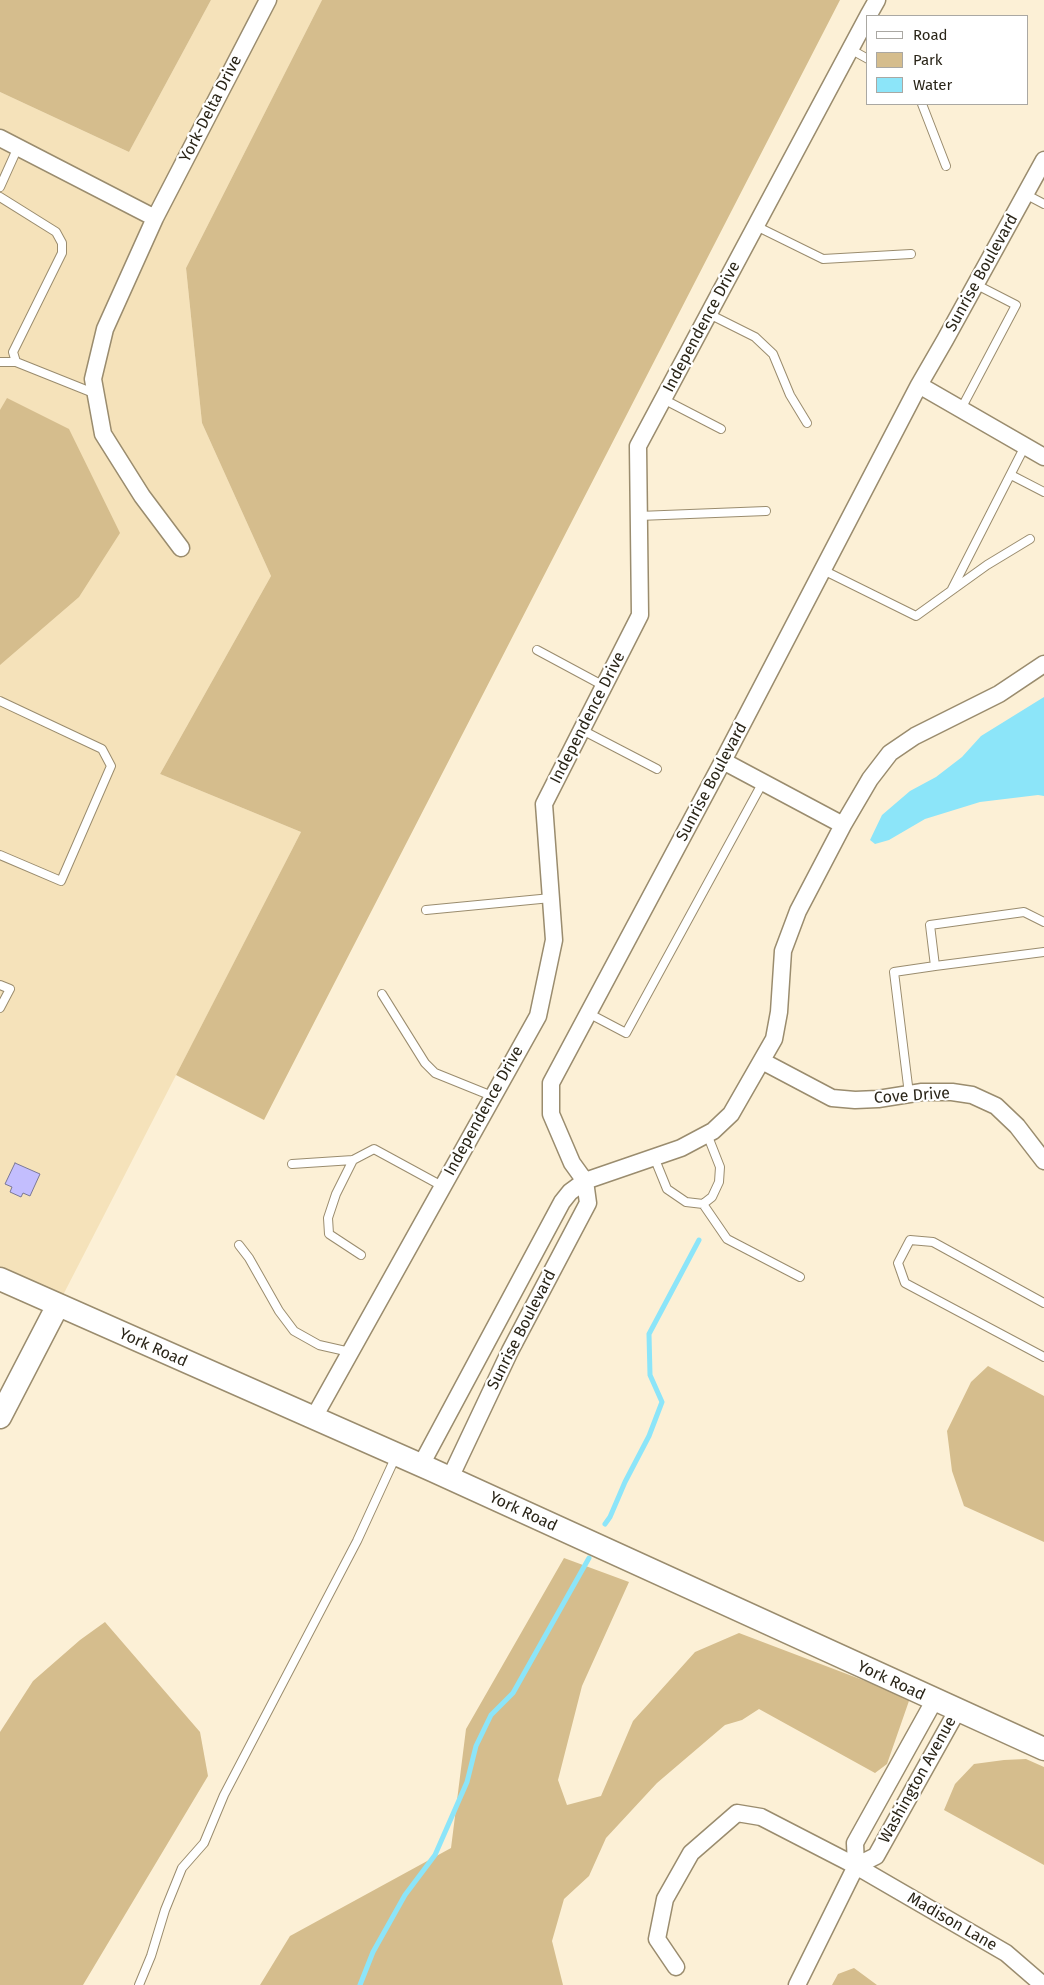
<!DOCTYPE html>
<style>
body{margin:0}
#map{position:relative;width:1044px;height:1985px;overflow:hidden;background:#fcf0d6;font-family:"Fira Sans",sans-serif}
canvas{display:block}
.legend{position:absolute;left:866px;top:15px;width:162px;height:90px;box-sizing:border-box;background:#fff;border:1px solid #aaa8a3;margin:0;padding:6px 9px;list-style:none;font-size:15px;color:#2a2518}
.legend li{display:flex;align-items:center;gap:10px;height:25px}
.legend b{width:25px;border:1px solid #aaa8a3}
</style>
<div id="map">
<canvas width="1044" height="1985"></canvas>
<ul class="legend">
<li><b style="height:6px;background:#fff"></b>Road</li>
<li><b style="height:14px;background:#d5bd8d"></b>Park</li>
<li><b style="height:14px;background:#8ce5f9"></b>Water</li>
</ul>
</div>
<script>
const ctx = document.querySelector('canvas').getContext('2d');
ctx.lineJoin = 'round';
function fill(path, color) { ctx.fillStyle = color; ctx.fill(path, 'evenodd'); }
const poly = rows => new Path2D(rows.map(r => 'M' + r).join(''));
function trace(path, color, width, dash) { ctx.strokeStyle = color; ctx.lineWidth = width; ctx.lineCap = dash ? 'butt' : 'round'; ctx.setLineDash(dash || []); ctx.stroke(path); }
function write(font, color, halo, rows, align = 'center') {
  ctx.font = font + ' "Fira Sans",sans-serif'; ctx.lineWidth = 4.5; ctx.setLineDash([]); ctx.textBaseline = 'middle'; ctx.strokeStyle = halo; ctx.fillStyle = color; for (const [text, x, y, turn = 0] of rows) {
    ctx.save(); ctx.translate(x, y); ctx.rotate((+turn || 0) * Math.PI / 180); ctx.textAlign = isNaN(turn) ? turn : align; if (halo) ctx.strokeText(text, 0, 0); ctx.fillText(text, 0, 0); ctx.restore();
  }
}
fill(poly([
 [211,0,322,0,186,268,202,423,271,576,160,774,301,832,61,1299,0,1270,0,92,129,152]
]), '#f5e2ba');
fill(poly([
 [0,0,211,0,129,152,0,92],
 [322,0,840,0,264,1120,176,1075,301,832,160,774,271,576,202,423,186,268],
 [7,398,69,429,120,533,79,597,0,665,0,410],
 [988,1366,1044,1396,1044,1542,964,1506,952,1471,947,1431,971,1382],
 [564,1558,629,1582,582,1686,558,1780,567,1805,601,1796,633,1721,695,1652,739,1633,910,1698,887,1764,875,1773,759,1709,742,1720,725,1725,657,1783,606,1838,589,1876,564,1899,552,1941,563,1985,260,1985,290,1936,451,1848,466,1729],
 [105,1622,200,1732,208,1776,83,1985,0,1985,0,1732,33,1681,80,1640],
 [1026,1759,1044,1767,1044,1865,944,1810,955,1784,974,1764,1004,1760],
 [854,1968,877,1985,832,1985,838,1974]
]), '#d5bd8d');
fill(poly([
 [1044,697,1044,796,1038,795,980,802,925,819,889,840,875,844,870,840,882,815,910,791,936,777,962,757,981,736]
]), '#8ce5f9');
trace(poly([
 [605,1524,610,1517,625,1482,649,1436,662,1402,650,1375,649,1334,699,1240],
 [360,1985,373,1952,405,1895,435,1855,467,1782,476,1746,491,1715,513,1693,589,1558]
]), '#8ce5f9', 5);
const building = poly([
 [15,1163,40,1174,30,1196,23,1193,21,1197,10,1192,12,1187,5,1184,15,1163]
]);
fill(building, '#c3befe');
trace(building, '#7b7997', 1);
const lane = poly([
 [850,49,868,59],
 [922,104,946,166],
 [0,187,18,147],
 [1025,194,1044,204],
 [0,197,56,232,62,243,62,253,13,352,16,362,96,394],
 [756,226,823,259,911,254],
 [709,314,755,337,773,354,790,395,807,423],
 [0,362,16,362],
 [663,399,721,429],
 [961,409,1016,305,975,284],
 [1011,475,1044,492],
 [639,516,766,511],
 [823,570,916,616,987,565,1030,539],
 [952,589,1025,446],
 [537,650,604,686],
 [0,701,102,749,111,766,61,881,0,855],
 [582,730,657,769],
 [426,910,551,898],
 [935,966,1044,952],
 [0,985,10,989,0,1008],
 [382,994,425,1063,435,1073,492,1096],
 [588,1013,626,1033,763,782],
 [909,1094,894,972,935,966,930,925,1024,912,1044,922],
 [654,1157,667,1189,686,1202,703,1204,712,1197,719,1182,720,1167,707,1134],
 [353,1160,336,1194,328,1218,329,1234,361,1255],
 [292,1164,353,1160,374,1149,442,1186],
 [703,1204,727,1239,800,1277],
 [239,1245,249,1258,279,1311,294,1331,319,1345,350,1352],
 [1044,1303,933,1242,910,1240,898,1263,905,1283,1044,1357],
 [139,1985,151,1956,165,1910,182,1868,204,1843,224,1795,357,1541,396,1456]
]);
const street = poly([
 [868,16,877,0],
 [0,138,155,218,268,0],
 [155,218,105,329,93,379,103,434,142,496,181,548],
 [919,385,1044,457],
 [723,761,843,825],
 [762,1061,832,1098,855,1100,878,1099,922,1092,952,1092,972,1095,996,1106,1017,1126,1044,1161],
 [313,1419,538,1016,554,940,544,804,640,615,638,446,868,16],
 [421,1465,562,1202,570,1192,585,1181,681,1148,713,1131,731,1114,774,1039,779,1012,783,951,798,911,843,825,870,779,890,753,915,736,999,694,1044,664],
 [450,1478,510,1351,588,1203,585,1181,572,1163,551,1114,551,1083,723,761,919,385,945,340,1044,160],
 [856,1866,876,1856,957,1711],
 [676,1967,657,1939,665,1899,691,1853,737,1813,761,1817,856,1866,1006,1953,1043,1985],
 [797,1985,856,1866,855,1843,934,1701]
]);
const secondary = poly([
 [0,1279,432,1470,1044,1749],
 [0,1417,58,1305]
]);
trace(lane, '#9a8c6e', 10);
trace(street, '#9a8c6e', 19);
trace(secondary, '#9a8c6e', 25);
trace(lane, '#fff', 8);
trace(street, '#fff', 16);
trace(secondary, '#fff', 22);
write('16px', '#2a2518', '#fff', [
 ["York-Delta Drive",211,109,-63],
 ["Sunrise Boulevard",982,273,-61],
 ["Independence Drive",702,327,-62],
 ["Independence Drive",588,718,-63],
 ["Sunrise Boulevard",712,782,-62],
 ["Cove Drive",912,1096,-4],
 ["Independence Drive",484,1111,-61],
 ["Sunrise Boulevard",522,1330,-63],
 ["York Road",153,1348,24],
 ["York Road",523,1512,25],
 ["York Road",891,1681,25],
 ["Washington Avenue",918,1780,-61],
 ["Madison Lane",952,1922,30]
]);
</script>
